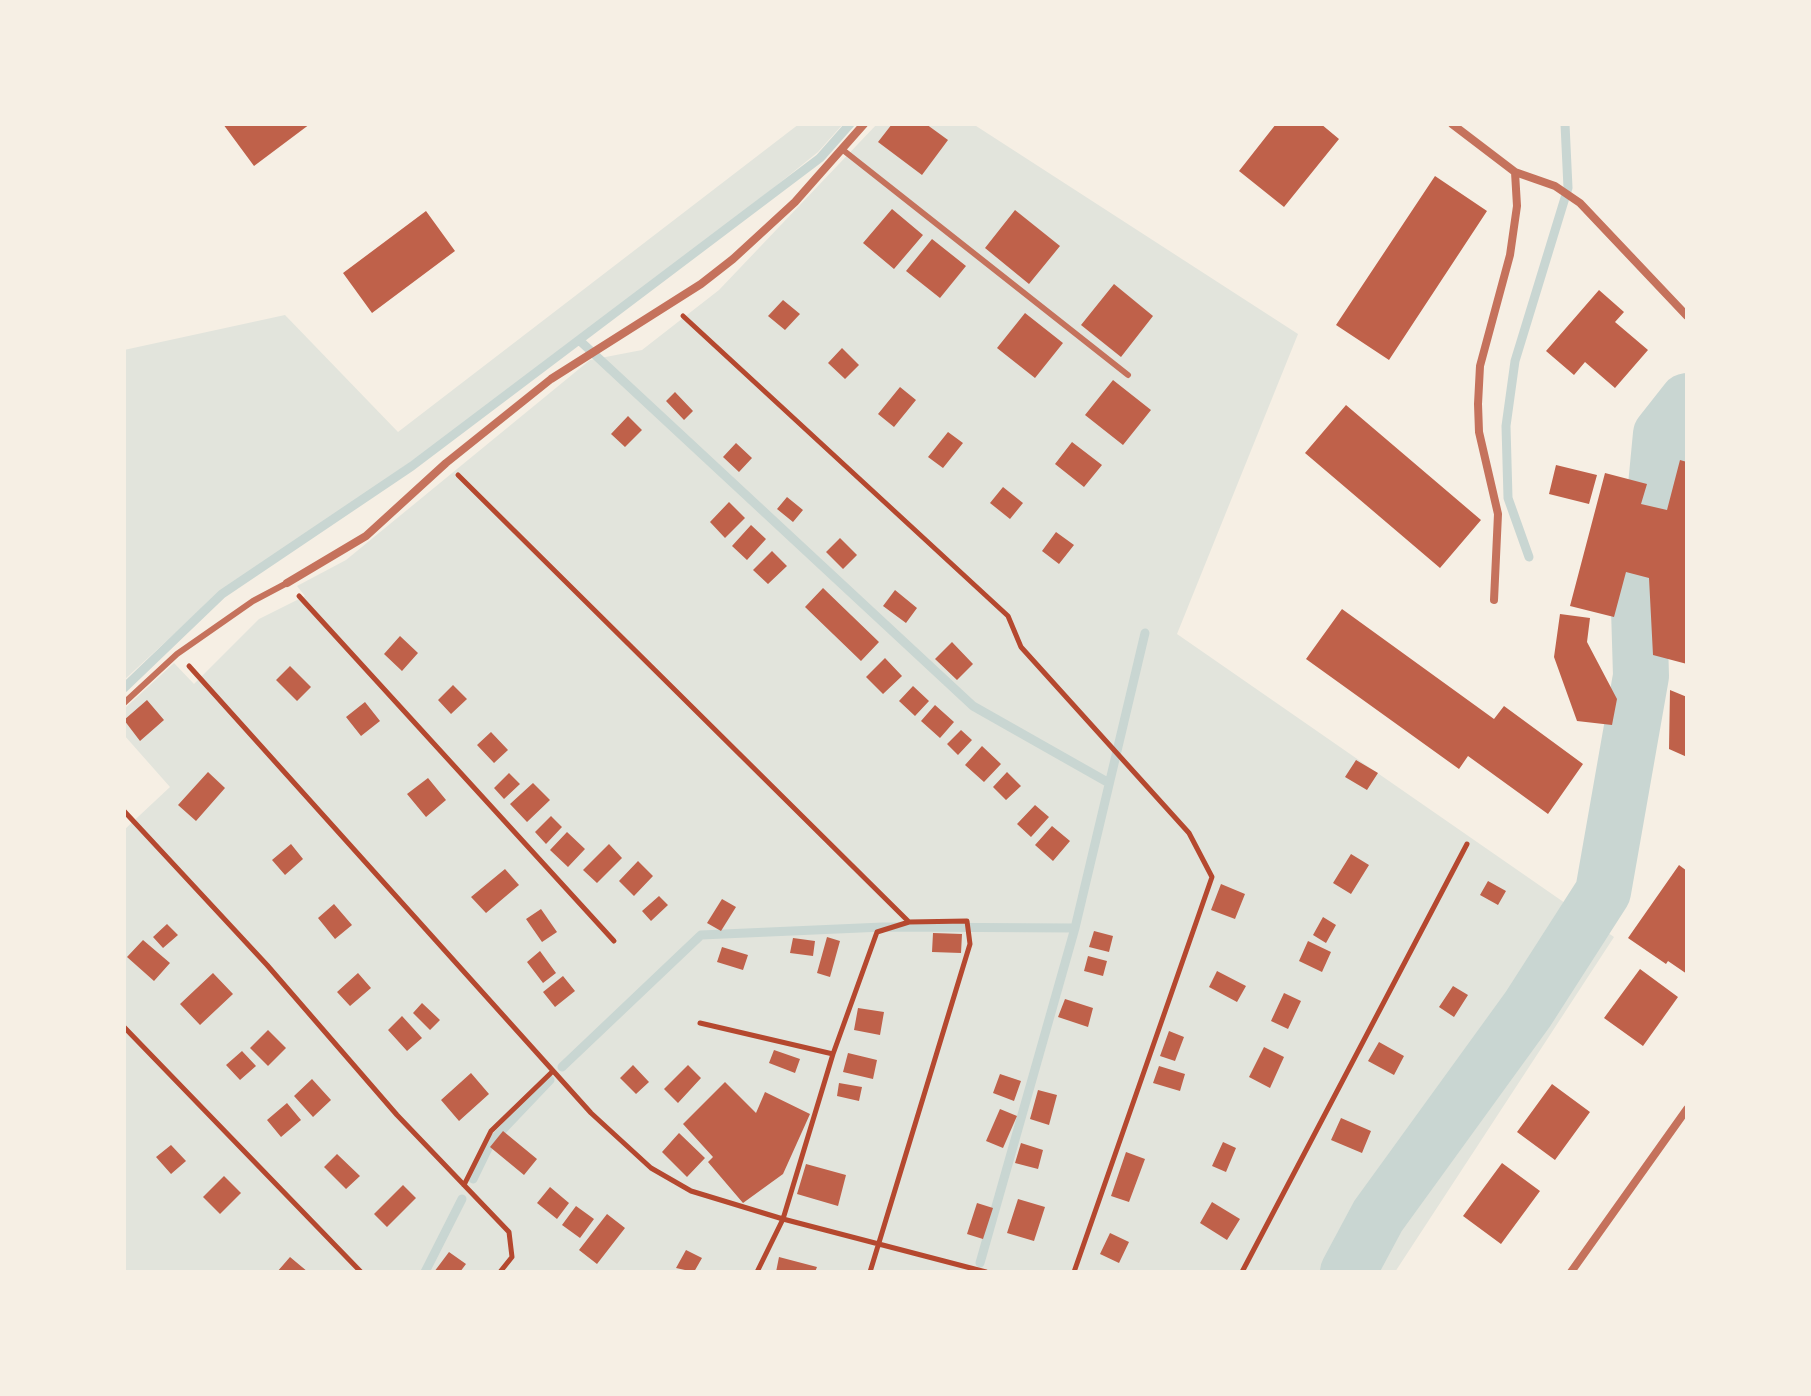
<!DOCTYPE html>
<style>
body{margin:0}
#map{position:relative;width:1811px;height:1396px;overflow:hidden;background:#f6efe4;font-family:"Work Sans",sans-serif}
canvas{display:block}
.frame{position:absolute;inset:0;border:126px solid #f6efe4;pointer-events:none}
</style>
<div id="map">
<canvas width="1811" height="1396"></canvas>
<div class="frame"></div>
</div>
<script>
const ctx = document.querySelector('canvas').getContext('2d');
ctx.lineJoin = 'round';
function fill(path, color) { ctx.fillStyle = color; ctx.fill(path, 'evenodd'); }
const poly = rows => new Path2D(rows.map(r => 'M' + r).join(''));
function trace(path, color, width, dash) { ctx.strokeStyle = color; ctx.lineWidth = width; ctx.lineCap = dash ? 'butt' : 'round'; ctx.setLineDash(dash || []); ctx.stroke(path); }
fill(poly([
 [799,124,843,124,818,152,709,240,431,448,211,600,124,680,124,350,285,315,398,432],
 [877,124,973,124,1298,334,1177,634,1614,937,1395,1272,124,1272,124,830,170,787,124,735,124,709,174,663,194,684,259,619,305,596,297,586,346,560,590,360,642,350,719,290]
]), '#e2e4dc');
trace(poly([
 [579,340,973,706,1109,783],
 [1529,557,1508,498,1506,426,1515,361,1568,188,1565,124],
 [124,688,222,594,412,466,820,158,850,124],
 [562,1067,701,935,883,927,1075,928,1145,633],
 [473,1179,491,1142,550,1080],
 [980,1263,1075,928],
 [425,1272,462,1199]
]), '#c9d6d2', 9);
trace(poly([
 [1654,507,1661,434,1687,401],
 [1348,1272,1378,1216,1528,1009,1603,892,1641,676,1638,575]
]), '#c9d6d2', 56);
fill(poly([
 [223,124,310,124,254,166],
 [892,124,926,124,948,140,922,175,878,142],
 [1276,124,1321,124,1339,139,1284,207,1239,171],
 [1435,176,1487,211,1389,360,1336,325],
 [892,209,923,235,894,269,863,243],
 [1015,210,1060,246,1029,284,985,248],
 [426,211,455,251,372,313,343,273],
 [932,239,966,266,940,298,906,271],
 [1114,284,1153,316,1121,357,1081,325],
 [1599,290,1624,312,1615,322,1648,350,1615,388,1585,362,1574,375,1546,351],
 [783,300,800,314,785,330,768,316],
 [1025,313,1063,343,1035,378,997,348],
 [842,348,859,365,845,379,828,363],
 [1113,380,1151,410,1123,445,1085,415],
 [900,387,916,400,894,427,878,414],
 [675,392,693,411,684,420,666,401],
 [1346,405,1481,520,1440,568,1305,453],
 [628,416,642,430,625,447,611,434],
 [948,432,963,443,943,468,928,457],
 [1072,442,1102,465,1084,487,1055,464],
 [736,443,752,458,739,472,723,457],
 [1680,460,1687,462,1687,664,1653,655,1649,578,1626,572,1614,617,1570,606,1605,473,1647,484,1641,504,1667,510],
 [1556,465,1597,475,1589,504,1549,494],
 [1003,487,1023,503,1010,519,990,503],
 [787,497,803,510,793,522,777,509],
 [729,502,745,518,725,538,710,522],
 [751,525,766,539,747,560,732,546],
 [1056,532,1074,545,1059,564,1042,551],
 [840,538,857,555,843,569,826,552],
 [772,551,787,566,768,584,753,570],
 [823,588,879,642,861,661,805,607],
 [895,590,917,608,906,623,883,606],
 [1342,609,1494,719,1504,706,1583,764,1548,814,1468,756,1459,769,1306,659],
 [1560,614,1590,618,1587,642,1617,699,1612,725,1577,721,1554,657],
 [400,636,418,653,402,671,384,654],
 [952,642,973,664,957,680,935,659],
 [885,658,902,676,883,694,866,677],
 [290,666,311,687,297,701,276,680],
 [453,685,467,699,451,714,438,700],
 [913,686,929,701,915,716,899,701],
 [1670,690,1687,697,1687,757,1669,749],
 [147,700,164,720,140,741,124,720],
 [365,702,380,721,361,736,346,717],
 [935,705,954,722,940,738,921,721],
 [961,730,972,740,958,755,947,744],
 [491,732,508,750,494,763,477,745],
 [982,746,1001,764,984,782,965,765],
 [1356,760,1378,773,1367,790,1345,777],
 [208,772,225,788,196,821,178,805],
 [1007,772,1021,786,1006,800,993,787],
 [509,773,520,784,504,799,494,788],
 [428,778,446,800,426,817,407,794],
 [533,783,550,800,527,822,510,804],
 [1035,805,1049,817,1031,837,1017,824],
 [551,816,562,827,546,844,535,832],
 [1052,826,1070,841,1053,861,1035,845],
 [567,832,585,849,568,867,550,850],
 [291,844,303,859,285,875,272,860],
 [609,844,622,858,597,883,583,870],
 [1351,854,1369,865,1351,894,1333,883],
 [638,861,653,876,634,896,619,881],
 [1679,865,1687,871,1687,974,1668,961,1666,964,1628,938],
 [505,869,519,885,486,913,471,897],
 [1488,881,1506,891,1498,905,1480,895],
 [1221,884,1245,894,1235,919,1211,910],
 [659,896,668,905,651,921,642,911],
 [722,899,736,907,721,931,707,923],
 [334,904,352,925,335,939,318,918],
 [541,909,557,932,542,942,526,919],
 [1323,917,1336,925,1326,943,1313,935],
 [167,924,178,935,163,948,153,937],
 [1094,931,1113,936,1109,952,1089,947],
 [933,933,962,934,961,953,932,952],
 [827,937,840,941,830,977,817,973],
 [793,938,815,941,813,956,790,953],
 [143,940,170,963,154,981,127,957],
 [1308,941,1331,952,1322,972,1299,961],
 [722,947,748,955,743,970,717,962],
 [540,951,556,973,543,983,527,962],
 [1088,956,1107,961,1103,976,1084,971],
 [1640,969,1678,997,1643,1046,1604,1018],
 [1217,971,1246,986,1237,1002,1209,987],
 [213,973,233,994,200,1025,180,1004],
 [358,973,371,988,350,1006,337,992],
 [563,976,575,991,555,1007,543,992],
 [1453,986,1468,995,1454,1017,1439,1007],
 [1284,993,1301,1001,1288,1029,1271,1021],
 [1065,999,1093,1008,1088,1027,1058,1017],
 [422,1003,440,1020,430,1030,413,1013],
 [858,1008,884,1012,880,1035,854,1030],
 [402,1016,422,1038,407,1051,388,1030],
 [268,1030,286,1048,268,1066,250,1048],
 [1169,1031,1184,1037,1175,1061,1160,1056],
 [1379,1042,1404,1056,1394,1075,1368,1061],
 [1264,1047,1284,1057,1270,1088,1249,1077],
 [774,1050,800,1059,795,1073,769,1063],
 [242,1051,256,1066,240,1080,226,1065],
 [848,1053,877,1060,873,1079,843,1072],
 [633,1065,649,1082,636,1094,620,1078],
 [688,1065,701,1078,678,1103,664,1089],
 [1159,1066,1185,1074,1180,1091,1153,1083],
 [471,1073,489,1094,459,1121,441,1100],
 [1000,1074,1021,1081,1014,1101,993,1093],
 [312,1079,331,1100,313,1117,294,1096],
 [725,1082,756,1113,765,1092,810,1114,783,1174,743,1203,708,1162,713,1157,683,1124],
 [839,1083,862,1087,859,1101,837,1096],
 [1552,1084,1590,1112,1555,1160,1517,1132],
 [1038,1090,1057,1095,1049,1125,1030,1119],
 [287,1103,301,1120,281,1137,267,1120],
 [1000,1109,1017,1116,1003,1148,986,1141],
 [1341,1118,1371,1131,1362,1153,1331,1140],
 [503,1131,537,1159,524,1175,490,1147],
 [679,1133,705,1158,687,1177,662,1152],
 [1223,1142,1236,1148,1226,1172,1212,1166],
 [1021,1143,1043,1150,1038,1169,1015,1163],
 [171,1145,186,1161,171,1174,156,1157],
 [1126,1152,1145,1159,1129,1202,1111,1196],
 [337,1154,360,1176,346,1189,324,1167],
 [1502,1163,1540,1191,1501,1244,1463,1216],
 [806,1164,846,1175,838,1206,797,1194],
 [224,1176,241,1193,220,1214,203,1197],
 [403,1185,416,1198,387,1227,374,1214],
 [550,1187,569,1203,557,1219,537,1203],
 [1018,1199,1045,1207,1034,1241,1007,1233],
 [1212,1202,1240,1219,1227,1240,1200,1223],
 [977,1203,993,1208,983,1239,967,1234],
 [576,1206,594,1219,580,1238,562,1225],
 [607,1214,625,1228,597,1264,579,1250],
 [1110,1233,1129,1242,1119,1263,1100,1254],
 [686,1250,702,1258,694,1272,676,1268],
 [449,1252,466,1264,460,1272,434,1272],
 [290,1257,308,1272,277,1272],
 [779,1257,817,1267,815,1272,776,1272]
]), '#bf614a');
trace(poly([
 [683,316,1008,616,1021,647,1189,833,1212,877,1074,1272],
 [458,475,909,922,967,921,970,944,870,1272],
 [299,596,614,941],
 [189,666,591,1113,651,1168,691,1191,783,1219,986,1272],
 [124,811,267,965,397,1115,509,1232,512,1257,500,1272],
 [700,1023,833,1054],
 [124,1027,361,1272],
 [464,1185,491,1131,553,1071],
 [757,1272,783,1219,833,1054,877,932,909,922],
 [1242,1272,1467,844]
]), '#b5482f', 5);
trace(poly([
 [843,150,1128,375],
 [124,703,177,654,253,601,287,583]
]), '#c5725c', 6);
trace(poly([
 [1452,124,1515,172,1555,186,1580,203,1687,316],
 [287,583,366,536,446,463,551,379,701,284,733,259,795,202,864,124],
 [1494,600,1498,514,1479,432,1478,404,1480,366,1510,255,1517,206,1515,172],
 [1571,1272,1687,1109]
]), '#c5725c', 8);
</script>
